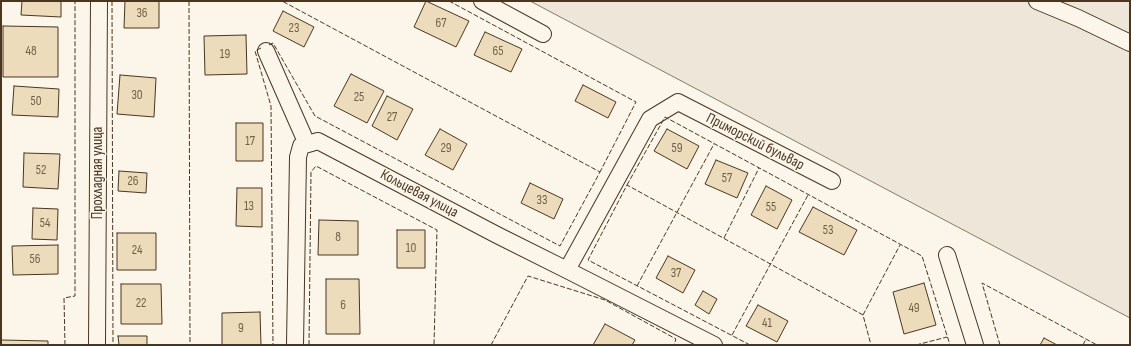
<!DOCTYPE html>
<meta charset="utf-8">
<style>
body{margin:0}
#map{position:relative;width:1131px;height:346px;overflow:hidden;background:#fbf6e9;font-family:"Sofia Sans Condensed",sans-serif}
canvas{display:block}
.frame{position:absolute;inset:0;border:2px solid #4a3520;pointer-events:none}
</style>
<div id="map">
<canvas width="1131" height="346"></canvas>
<div class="frame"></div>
</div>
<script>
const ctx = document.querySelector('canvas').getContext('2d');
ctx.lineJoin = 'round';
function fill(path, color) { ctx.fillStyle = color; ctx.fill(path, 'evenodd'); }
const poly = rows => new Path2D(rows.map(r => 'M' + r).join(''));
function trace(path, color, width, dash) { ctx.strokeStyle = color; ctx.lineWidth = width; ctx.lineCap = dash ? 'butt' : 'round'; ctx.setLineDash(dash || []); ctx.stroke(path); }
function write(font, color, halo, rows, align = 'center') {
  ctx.font = font + ' "Sofia Sans Condensed",sans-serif'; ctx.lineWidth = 3; ctx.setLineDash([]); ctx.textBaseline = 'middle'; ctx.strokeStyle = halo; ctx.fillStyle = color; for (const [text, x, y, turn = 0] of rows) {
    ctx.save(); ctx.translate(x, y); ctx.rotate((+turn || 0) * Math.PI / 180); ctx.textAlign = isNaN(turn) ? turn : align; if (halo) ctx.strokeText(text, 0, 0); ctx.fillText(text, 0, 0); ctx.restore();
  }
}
const green = poly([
 [530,1,1130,1,1130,318,530,1]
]);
fill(green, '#ede6d9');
trace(green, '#887966', 1);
const building = poly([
 [22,1,61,1,61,17,21,15,22,1],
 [125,1,159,1,159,28,124,28,125,1],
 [426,1,469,21,456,47,414,27,426,1],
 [283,11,314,27,304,47,273,31,283,11],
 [3,26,58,27,58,77,3,77,3,26],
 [485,32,522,49,511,72,474,55,485,32],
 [246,35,247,74,205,75,204,36,246,35],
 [351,74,384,91,367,123,334,106,351,74],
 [120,75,156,78,154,117,117,114,120,75],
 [583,85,616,102,608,118,575,101,583,85],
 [14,86,59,89,58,117,12,115,14,86],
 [387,96,413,109,397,140,372,126,387,96],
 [236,123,263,123,263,161,236,161,236,123],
 [440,129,467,144,453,170,425,155,440,129],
 [667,129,699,146,687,169,654,151,667,129],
 [24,153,60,154,58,189,23,187,24,153],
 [716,160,748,173,737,198,705,184,716,160],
 [119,171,147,173,146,193,118,191,119,171],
 [530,183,563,199,554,219,521,203,530,183],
 [766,186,792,200,777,229,751,215,766,186],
 [237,188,262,188,262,227,236,226,237,188],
 [813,207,857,230,844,255,799,232,813,207],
 [33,208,58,209,57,240,32,239,33,208],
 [319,220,358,221,358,255,318,255,319,220],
 [397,230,425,230,425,268,397,268,397,230],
 [117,233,156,233,156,270,117,270,117,233],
 [58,245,58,274,13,275,12,246,58,245],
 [668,256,695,270,683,293,656,278,668,256],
 [326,279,359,279,360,334,326,334,326,279],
 [924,283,936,325,904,334,893,292,924,283],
 [121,284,161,284,162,324,121,324,121,284],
 [703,291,717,299,709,314,695,305,703,291],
 [758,305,788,321,777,342,746,326,758,305],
 [260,312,261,345,222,345,222,313,260,312],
 [605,324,635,340,632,345,593,345,605,324],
 [118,336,147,336,147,345,119,345,118,336],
 [1044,338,1057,345,1040,345,1044,338],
 [1,340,48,341,48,345,1,345,1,340]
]);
fill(building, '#ecdcbc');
trace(building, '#4a3520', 1);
const minor = poly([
 [482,1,543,34],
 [1037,1,1078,18,1130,43],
 [266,51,307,144],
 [947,255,975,345],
 [567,270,650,119,678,102,832,181],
 [97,345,99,1],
 [295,345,298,157,301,146,318,141,497,235,567,270,714,345]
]);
trace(minor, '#4a3520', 18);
trace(minor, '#fbf6e9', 16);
trace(poly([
 [112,1,113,345],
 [189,1,190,345],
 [449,1,636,102,600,172],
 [269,45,273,43,315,116,560,246,600,172,282,1],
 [261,48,255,51,271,106,273,345],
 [627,185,665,117,922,256,950,345],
 [724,238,759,168],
 [637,286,714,144],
 [863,315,900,245],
 [732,335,808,195],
 [65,345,64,298,75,296,75,1],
 [309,345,311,172,316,166,437,230,434,345],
 [491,345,528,276,605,300,676,339,674,345],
 [750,345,588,260,627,185,863,315,871,345],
 [916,345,947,337],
 [1000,345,982,283,1097,345],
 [1083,345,1086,339]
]), '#4a3520', 1, [5, 2]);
write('13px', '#725f47', null, [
 ["36",142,14],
 ["67",441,24],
 ["23",294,29],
 ["48",31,52],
 ["65",498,52],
 ["19",225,55],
 ["30",137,96],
 ["25",359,98],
 ["50",36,102],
 ["27",392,118],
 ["17",250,142],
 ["29",446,149],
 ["59",677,149],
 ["52",41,171],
 ["57",727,179],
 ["26",133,182],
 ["33",542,201],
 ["13",249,207],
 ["55",771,208],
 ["54",45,224],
 ["53",828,231],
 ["8",338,238],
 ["10",411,249],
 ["24",137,251],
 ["56",35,260],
 ["37",676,274],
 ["22",141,304],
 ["6",343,306],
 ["49",914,309],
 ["41",767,324],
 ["9",241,329]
]);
write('15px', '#4a3520', '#fbf6e9', [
 ["Приморский бульвар",755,142,27],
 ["Прохладная улица",98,173,-90],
 ["Кольцевая улица",419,194,28]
]);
</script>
